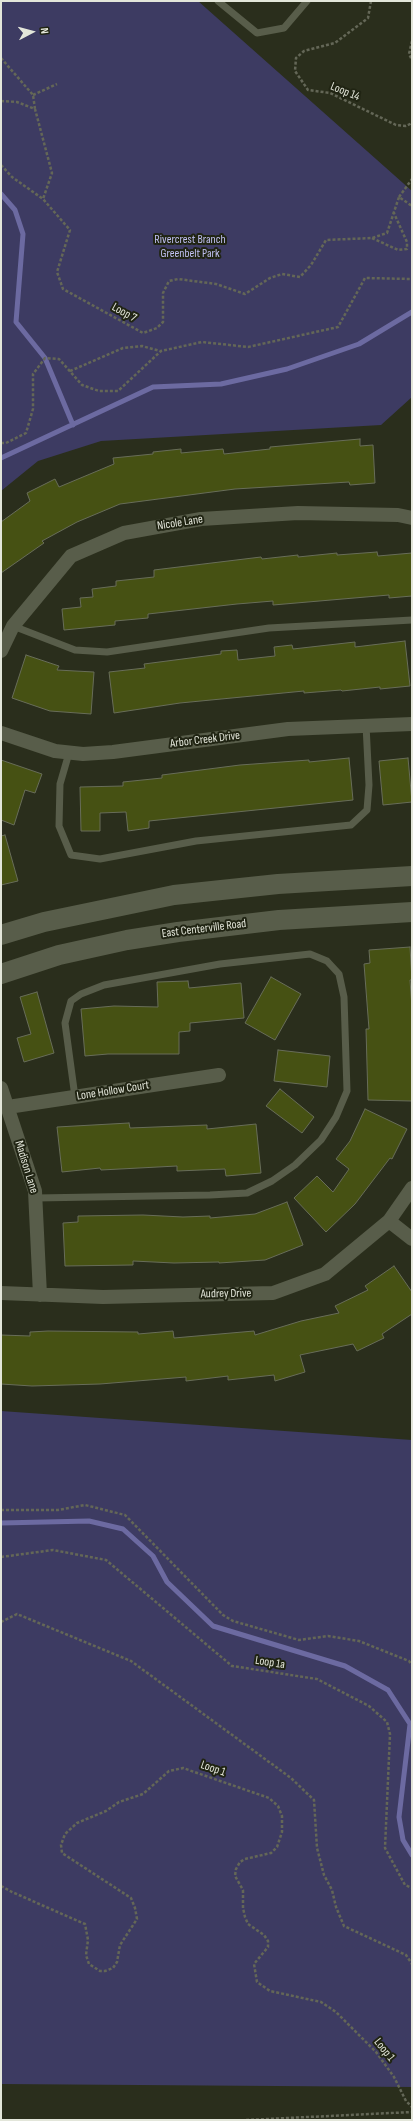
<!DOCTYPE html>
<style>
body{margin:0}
#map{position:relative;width:413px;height:2121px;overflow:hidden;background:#2a2e1c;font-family:"Sofia Sans Condensed",sans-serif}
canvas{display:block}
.frame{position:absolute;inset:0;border:2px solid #e3e6da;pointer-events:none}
.north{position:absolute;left:12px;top:12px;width:40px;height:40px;-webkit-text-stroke:3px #202413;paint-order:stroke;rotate:84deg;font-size:11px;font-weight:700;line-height:16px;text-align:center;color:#e3e6da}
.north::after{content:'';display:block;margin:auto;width:14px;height:18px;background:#e3e6da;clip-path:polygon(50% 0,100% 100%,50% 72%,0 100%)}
</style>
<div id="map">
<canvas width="413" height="2121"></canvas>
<div class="frame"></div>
<div class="north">N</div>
</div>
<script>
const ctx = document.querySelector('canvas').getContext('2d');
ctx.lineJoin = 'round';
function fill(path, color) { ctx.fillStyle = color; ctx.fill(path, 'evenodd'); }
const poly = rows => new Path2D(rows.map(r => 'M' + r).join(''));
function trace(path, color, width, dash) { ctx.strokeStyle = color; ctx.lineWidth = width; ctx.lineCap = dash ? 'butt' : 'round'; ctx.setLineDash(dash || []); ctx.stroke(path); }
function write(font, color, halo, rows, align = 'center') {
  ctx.font = font + ' "Sofia Sans Condensed",sans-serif'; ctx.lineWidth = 4; ctx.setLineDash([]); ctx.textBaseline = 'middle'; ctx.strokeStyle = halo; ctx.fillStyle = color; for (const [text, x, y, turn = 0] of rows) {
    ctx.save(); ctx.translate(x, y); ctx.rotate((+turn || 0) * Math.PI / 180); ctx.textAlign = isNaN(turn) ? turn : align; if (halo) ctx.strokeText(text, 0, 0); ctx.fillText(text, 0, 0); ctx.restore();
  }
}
fill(poly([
 [1,1,198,1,412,191,412,397,381,425,101,441,38,461,1,491],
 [1,1411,412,1440,412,2087,1,2084]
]), '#3d3b62');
trace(poly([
 [1,194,15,210,23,234,16,322,45,358,73,425],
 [1,458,153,387,221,384,287,369,359,344,412,312],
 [1,1523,89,1521,123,1529,153,1556,167,1582,213,1626,345,1666,388,1690,410,1724,399,1817,403,1840,412,1855]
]), '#6c6aa1', 5);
const building = poly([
 [360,439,360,446,373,445,375,483,350,485,349,482,235,489,120,504,77,522,42,541,44,543,1,573,1,522,30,501,27,493,55,479,59,487,114,464,113,458,153,454,153,452,181,449,181,453,223,449,224,454,270,449,270,447,360,439],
 [377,552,378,556,412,553,412,596,389,598,389,595,273,605,273,601,237,604,148,614,148,618,115,621,115,625,64,630,62,609,81,607,80,598,93,597,92,589,116,586,116,581,154,577,154,570,261,557,262,559,298,555,298,557,337,553,337,555,377,552],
 [405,641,410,686,380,689,380,687,342,691,341,690,304,693,304,691,180,703,114,713,109,672,145,668,144,664,221,654,221,651,237,650,238,660,275,656,274,647,292,645,293,649,355,642,355,647,405,641],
 [26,655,59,666,57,670,94,672,91,714,50,711,12,698,26,655],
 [349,758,353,800,149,821,149,828,128,831,126,812,100,813,100,831,81,831,80,787,123,786,123,782,162,778,162,775,240,765,309,760,309,762,349,758],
 [408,758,412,802,383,805,379,761,408,758],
 [1,760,42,774,35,793,25,790,14,825,1,820,1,760],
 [5,835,18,881,1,885,1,836,5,835],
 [410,947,412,980,410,980,412,1008,412,1101,368,1100,366,1029,369,1029,364,964,370,963,369,950,410,947],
 [271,977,301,994,275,1040,245,1023,271,977],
 [188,981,189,988,241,983,244,1018,190,1023,190,1031,179,1032,179,1054,108,1054,85,1056,81,1009,114,1006,158,1007,157,982,188,981],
 [37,992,54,1053,24,1062,17,1038,31,1034,20,997,37,992],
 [278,1050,330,1056,327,1087,274,1081,278,1050],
 [280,1089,314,1117,302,1133,266,1106,280,1089],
 [365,1109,407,1129,392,1159,390,1158,355,1204,326,1232,294,1198,317,1176,333,1192,349,1169,336,1159,350,1141,365,1109],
 [129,1123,130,1128,207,1125,207,1129,256,1124,261,1173,226,1176,225,1169,177,1171,177,1166,101,1170,100,1168,62,1172,57,1127,129,1123],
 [287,1202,303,1245,265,1260,219,1263,219,1262,174,1263,133,1261,133,1265,65,1266,63,1223,78,1222,78,1216,143,1215,183,1217,210,1216,210,1218,255,1214,287,1202],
 [394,1266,412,1292,412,1314,382,1334,384,1338,357,1351,353,1344,300,1355,305,1372,275,1381,274,1375,228,1380,228,1376,186,1381,186,1377,100,1384,32,1386,1,1384,1,1335,30,1336,30,1332,48,1331,138,1332,138,1334,173,1331,174,1338,254,1331,255,1335,301,1321,339,1313,335,1306,368,1290,365,1286,394,1266]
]);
fill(building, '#465113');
trace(building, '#686d59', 1);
trace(poly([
 [371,1,368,18,335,43,304,51,296,58,295,71,308,90,330,93,396,125,406,126,412,123],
 [412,41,409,54,412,60],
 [1,58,33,95,35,109],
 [33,95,57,84],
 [1,101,17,102,35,109,52,173,43,199,70,230,57,272,63,289,143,333,157,328,163,322,163,293,169,281,178,279,216,284,245,294,270,278,282,274,300,277,311,265,326,240,372,238,387,233,399,197,412,206],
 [1,165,12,177,43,199],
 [399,197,412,179],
 [372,238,398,250,407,249,407,242,393,211],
 [70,371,123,348,142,346,160,351],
 [1,443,6,443,26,433,33,409,33,374,45,358,59,359,82,385,99,391,118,391,161,351,202,342,248,347,338,327,365,278,412,279],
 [1,1510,58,1510,85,1505,125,1515,223,1615,233,1621,299,1640,328,1636,359,1641,409,1661,412,1665],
 [1,1557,53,1550,106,1560,232,1666,317,1679,369,1706,387,1722,390,1734,385,1848,405,1885,412,1888],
 [1,1622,17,1614,131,1661,291,1778,314,1800,317,1848,324,1875,332,1890,336,1907,344,1926,406,1955,412,1964],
 [1,1886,12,1892,85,1924,88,1940,86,1955,89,1964,100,1971,105,1971,113,1968,117,1962,120,1945,137,1919,135,1908,131,1898,62,1853,61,1845,65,1834,77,1823,106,1811,119,1802,143,1794,169,1771,183,1768,269,1798,278,1806,282,1816,282,1832,277,1847,271,1853,245,1859,240,1862,236,1869,235,1876,243,1890,243,1908,245,1917,248,1924,264,1935,268,1941,268,1947,254,1964,257,1982,270,1991,321,2002,336,2012,376,2052,394,2077,406,2101,412,2107],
 [246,2120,412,2112]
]), '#646757', 2.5, [3, 2]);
trace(poly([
 [218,1,257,33,284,28,307,1],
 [13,626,75,650,107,652,269,628,412,620],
 [69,753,60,784,59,826,71,855,100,859,196,841,351,825,367,810,369,785,366,725],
 [36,1198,210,1195,247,1193,272,1181,295,1165,321,1140,336,1117,347,1091,344,997,339,974,327,961,310,954,220,964,104,985,81,994,71,1001,65,1023,75,1097]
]), '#585d4a', 7);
trace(poly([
 [1,651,13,626,71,556,124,533,201,519,298,513,398,515,412,518],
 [1,733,55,751,83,754,113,752,288,729,412,724],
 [1,1088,35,1191,40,1295],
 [8,1107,219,1075],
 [389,1221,412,1239],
 [1,1293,103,1297,273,1293,325,1274,389,1221,412,1188]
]), '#585d4a', 14);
trace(poly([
 [1,935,44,922,174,895,278,884,412,876],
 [1,974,59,955,127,940,178,932,279,920,412,912]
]), '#585d4a', 20);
write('12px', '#e3e6da', '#202413', [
 ["Loop 14",345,92,22],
 ["Loop 7",124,313,29],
 ["Nicole Lane",180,523,-9],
 ["Arbor Creek Drive",205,740,-7],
 ["East Centerville Road",204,929,-7],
 ["Lone Hollow Court",113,1091,-9],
 ["Madison Lane",26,1167,73],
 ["Audrey Drive",226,1294,-1],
 ["Loop 1a",270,1663,9],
 ["Loop 1",213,1769,19],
 ["Loop 1",384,2050,51]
]);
write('12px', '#c0c0f2', '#202413', [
 ["Rivercrest Branch",190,240],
 ["Greenbelt Park",190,254]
]);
</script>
